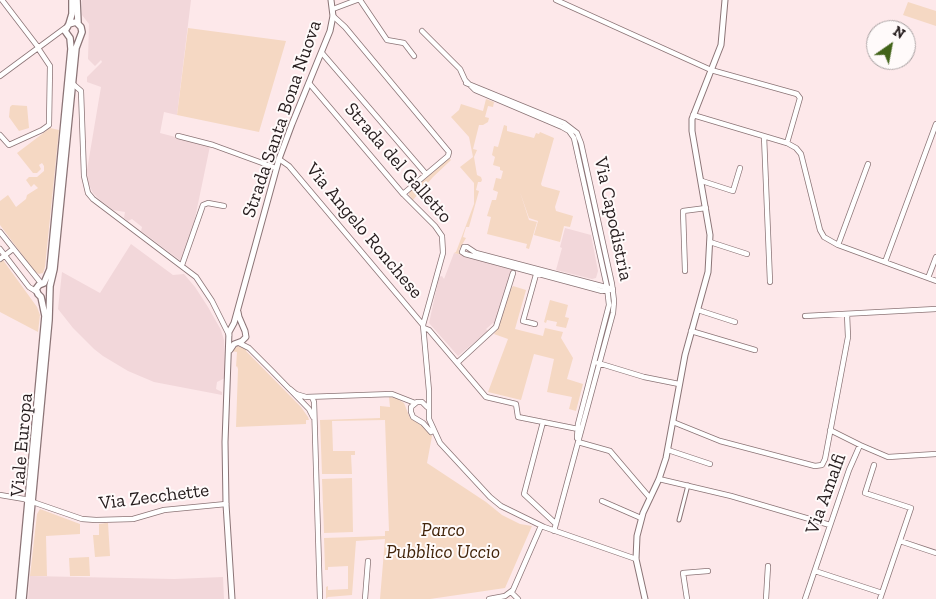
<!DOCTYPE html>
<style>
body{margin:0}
#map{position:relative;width:936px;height:599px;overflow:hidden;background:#fde8ea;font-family:"Zilla Slab",serif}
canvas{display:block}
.north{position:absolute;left:866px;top:20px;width:50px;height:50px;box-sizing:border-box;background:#fffafa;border:1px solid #a8a1a2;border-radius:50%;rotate:33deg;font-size:14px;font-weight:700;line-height:20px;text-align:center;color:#251c1d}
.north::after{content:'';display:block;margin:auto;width:18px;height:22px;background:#426319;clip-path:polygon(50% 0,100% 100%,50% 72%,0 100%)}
</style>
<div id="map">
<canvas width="936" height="599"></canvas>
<div class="north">N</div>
</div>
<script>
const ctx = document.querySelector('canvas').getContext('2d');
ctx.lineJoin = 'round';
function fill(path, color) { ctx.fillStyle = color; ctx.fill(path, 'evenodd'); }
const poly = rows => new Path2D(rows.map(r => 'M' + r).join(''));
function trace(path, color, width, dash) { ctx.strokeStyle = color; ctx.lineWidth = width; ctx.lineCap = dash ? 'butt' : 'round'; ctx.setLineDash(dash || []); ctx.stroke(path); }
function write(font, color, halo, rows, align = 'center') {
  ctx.font = font + ' "Zilla Slab",serif'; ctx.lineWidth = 4; ctx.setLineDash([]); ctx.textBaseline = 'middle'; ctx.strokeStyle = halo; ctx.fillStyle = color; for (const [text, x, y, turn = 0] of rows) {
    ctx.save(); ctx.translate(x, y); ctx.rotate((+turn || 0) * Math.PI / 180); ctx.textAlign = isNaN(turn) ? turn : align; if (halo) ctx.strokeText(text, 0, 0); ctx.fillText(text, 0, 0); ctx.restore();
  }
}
fill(poly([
 [82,0,191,0,177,115,164,112,160,133,210,146,194,223,181,261,141,231,142,227,132,219,128,221,124,218,125,212,113,210,100,200,93,193,87,181,86,176,101,87,87,82,87,77,102,62,101,60,95,66,88,59,89,24,82,15],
 [565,228,591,235,598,271,596,278,592,279,556,270,562,248,560,247],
 [131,244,173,275,184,274,195,287,208,307,221,330,224,340,225,378,217,382,216,389,222,392,222,395,154,382,128,371,103,356,94,349,73,328,58,309,62,272,100,293],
 [454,253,512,268,496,326,493,323,486,329,488,331,458,356,429,323,439,277,442,276,444,279],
 [30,576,174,579,223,577,224,599,28,599]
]), '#f2d7da');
fill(poly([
 [908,2,936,11,936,26,903,15],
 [188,28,286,41,259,132,177,115],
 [486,99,494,102,493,107,488,106,485,117,489,118,488,122,483,125,479,125,473,149,477,150,474,157,477,175,481,177,482,180,481,182,478,182,476,190,479,191,469,227,466,227,463,237,466,238,459,250,460,252,466,256,454,253,456,252,474,204,474,183,460,167,473,157,469,137,451,117,459,110,461,104,483,111],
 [12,105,27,106,29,128,19,131,9,117,10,107],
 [504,125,507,126,507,131,534,138,536,133,539,134,540,132,554,138,541,184,542,186,560,191,555,207,556,211,573,216,570,227,564,226,560,242,534,235,538,221,529,218,520,192,529,220,537,222,529,249,526,248,527,244,487,234,491,217,487,216,492,200,496,200,498,192,493,190,496,178,501,179,503,171,500,170,500,167,493,165,495,157,492,155,494,146,498,147],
 [50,128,59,130,45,267,43,273,39,274,35,272,0,225,0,201,8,195,16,207,26,199,27,195,38,188,34,184,31,187,26,180,29,177,37,177,44,171,44,166,42,163,39,165,41,169,37,173,33,173,17,153],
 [449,158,451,160,433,177,413,200,409,195,409,192],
 [3,260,37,307,40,315,38,332,0,312,0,262],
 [513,286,526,290,515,329,543,336,545,328,563,332,561,338,573,358,567,379,583,384,576,411,569,409,572,397,547,392,554,359,534,354,521,400,488,392,508,339,494,334,497,330,511,289],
 [550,300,568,305,565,317,569,318,566,328,556,326,557,322,547,320,546,323,544,322],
 [238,346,247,349,246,351,301,407,308,417,309,420,306,420,306,424,236,427,238,369,237,366,236,367,237,352,231,351],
 [389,397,396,398,404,403,410,418,423,426,432,436,427,463,486,502,502,515,520,524,532,526,505,588,430,599,380,599,385,539,356,541,352,595,328,597,326,599,326,587,328,586,328,590,348,589,348,566,328,567,328,570,325,570,324,538,385,536,385,531,389,531,385,420,332,421,333,451,355,451,355,455,351,455,352,474,322,474,320,420,380,418,380,406,390,407],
 [352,478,353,532,324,533,322,479],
 [40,509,80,524,80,534,46,536,47,576,30,576,37,514],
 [106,523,108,523,110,556,95,557,93,535,99,535,99,524],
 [89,557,90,576,70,576,69,558]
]), '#f5d8c3');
const pedestrian = poly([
 [679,520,688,485]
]);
const minor = poly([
 [2,0,38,47],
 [360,0,387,40,404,43,414,56],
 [556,0,711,70,797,94,800,98,787,143],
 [333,9,357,0],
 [333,16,345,27,449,152,448,156,403,194],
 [422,31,460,69,465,80,475,90,562,127,569,131,574,138,607,287,609,305,578,424,577,438],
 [322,53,426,174],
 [0,76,65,28],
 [309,83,403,194,435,226,442,236,443,253,423,325,429,391,429,419,440,443,490,497,501,506,544,527,636,559],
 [466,83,564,123,577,133,581,143,612,284,614,301,613,313,554,531],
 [73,84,81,91,84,176,88,193,93,199,196,277,212,301,229,335],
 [693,115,787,143,796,148,801,154,820,230,824,237,838,245,936,281],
 [0,135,9,145,42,130,49,125,50,66,38,48],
 [178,136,213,145,276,168],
 [764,136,770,282],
 [279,159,289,166,423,325],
 [702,181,733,191,740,168],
 [0,232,41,283],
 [710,242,747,254],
 [838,245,868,164],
 [464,247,467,247,476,253,613,289,602,291,465,254,462,252,464,247],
 [0,249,29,287,37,292],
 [0,259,13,249],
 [885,262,936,124],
 [182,265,203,205,208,203,224,206],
 [685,271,683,211,706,208],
 [928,278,936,257],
 [698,310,735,322],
 [805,316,936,309],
 [535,324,523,321,537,271],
 [424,328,429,330,486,397,516,404,518,417,578,429],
 [691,331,755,350],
 [239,343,249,348,271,370,309,409,313,417],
 [457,363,496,327,513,273],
 [598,363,644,377,679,384],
 [290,389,296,394,306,397,392,394,415,403],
 [312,397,314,402,320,599],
 [427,407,422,402,417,402,411,407,411,412,413,417,423,423,431,432],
 [543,422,524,494,556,524],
 [673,422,720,441,815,466,822,465,825,459,848,337,847,314],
 [830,430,860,445],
 [578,442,610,451,650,498],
 [668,450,710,464],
 [874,465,865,493,911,508,880,599],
 [659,479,731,496,830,525],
 [0,495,24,499,82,519,96,520,133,519,164,510,226,504],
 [602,501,641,518],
 [900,541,936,553],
 [815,571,882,593],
 [511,592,518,599],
 [365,599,368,561],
 [489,599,505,596,513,590,541,526],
 [687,599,683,573,708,571],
 [766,599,768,566],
 [805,599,849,470,860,445,888,457,936,454]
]);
const tertiary = poly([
 [230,350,234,344,242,341,246,337,245,331,239,317,238,312],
 [232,599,226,504,225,442,229,332,234,323,279,159,292,124,330,31,333,16,331,0],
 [645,599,636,559,637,536,643,513,659,479,666,458,685,355,708,272,710,235,692,131,692,119,721,45,725,0]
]);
const secondary = poly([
 [77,0,78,23],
 [69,24,72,14,72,0],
 [19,599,45,316,41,297,38,294,36,289,39,285,44,283,50,269,71,49,70,38,65,31,69,24,76,22,81,27,82,32,76,48,54,269,50,286,49,320,23,599]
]);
trace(pedestrian, '#8b7476', 5);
trace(minor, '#8b7476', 6);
trace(tertiary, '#8b7476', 7);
trace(secondary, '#8b7476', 8);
trace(pedestrian, '#fff', 3);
trace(minor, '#fff', 4.5);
trace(tertiary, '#fff', 5);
trace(secondary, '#fff', 5.5);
write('19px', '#251c1d', '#fffafa', [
 ["Strada Santa Bona Nuova",282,119,-71],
 ["Strada del Galletto",398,163,49],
 ["Via Capodistria",613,219,78],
 ["Via Angelo Ronchese",364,231,50],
 ["Viale Europa",22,445,-85],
 ["Via Amalfi",826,494,-70],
 ["Via Zecchette",154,497,-7]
]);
write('italic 19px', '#42240a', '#fffafa', [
 ["Parco",443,531],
 ["Pubblico Uccio",443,553]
]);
</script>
